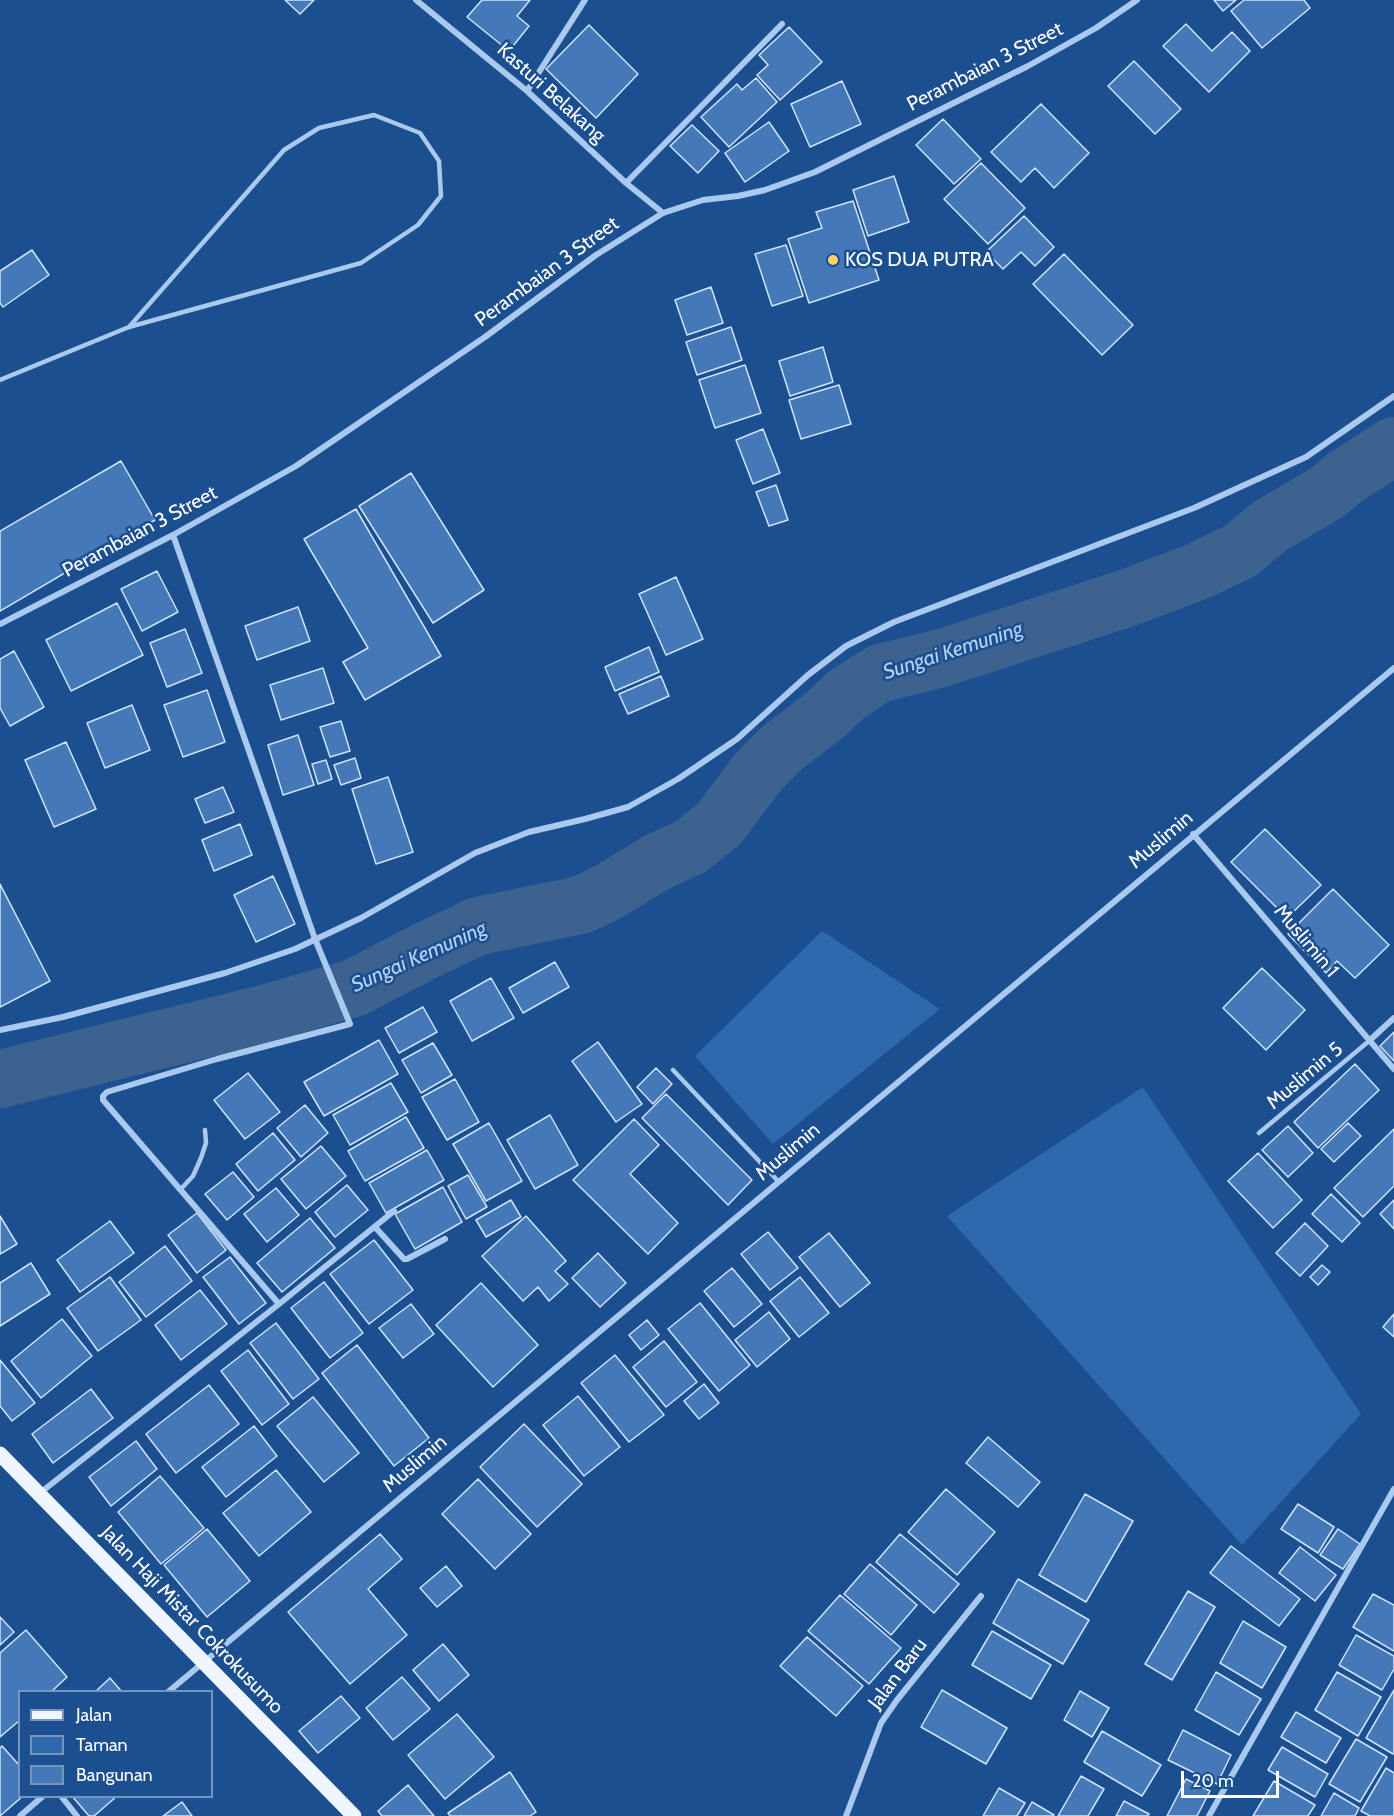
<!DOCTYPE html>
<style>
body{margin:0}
#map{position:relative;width:1394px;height:1816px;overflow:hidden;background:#1b4f8f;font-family:Cabin,sans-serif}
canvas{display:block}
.legend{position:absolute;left:18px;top:1690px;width:195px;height:108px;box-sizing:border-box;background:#1b4f8f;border:2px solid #7695bc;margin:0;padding:8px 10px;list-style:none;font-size:18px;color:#fff}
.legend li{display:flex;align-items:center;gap:12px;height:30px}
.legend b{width:30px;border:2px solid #7695bc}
.scale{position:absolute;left:1181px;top:1771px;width:98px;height:27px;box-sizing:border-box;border:3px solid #fff;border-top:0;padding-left:8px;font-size:18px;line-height:21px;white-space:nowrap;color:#fff;-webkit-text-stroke:4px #1b4f8f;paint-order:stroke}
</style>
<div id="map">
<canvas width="1394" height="1816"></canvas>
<ul class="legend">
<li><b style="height:8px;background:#f0f6ff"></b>Jalan</li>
<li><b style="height:16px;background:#2e69ad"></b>Taman</li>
<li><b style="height:16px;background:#4478b7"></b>Bangunan</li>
</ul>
<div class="scale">20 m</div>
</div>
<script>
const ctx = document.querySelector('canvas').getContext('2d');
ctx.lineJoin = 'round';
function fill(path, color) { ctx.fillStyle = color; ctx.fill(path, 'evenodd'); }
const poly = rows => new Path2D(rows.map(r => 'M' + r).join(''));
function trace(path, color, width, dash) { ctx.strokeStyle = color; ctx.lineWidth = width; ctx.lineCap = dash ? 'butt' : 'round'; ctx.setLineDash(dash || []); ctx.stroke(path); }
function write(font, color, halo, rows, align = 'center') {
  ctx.font = font + ' Cabin,sans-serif'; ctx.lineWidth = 5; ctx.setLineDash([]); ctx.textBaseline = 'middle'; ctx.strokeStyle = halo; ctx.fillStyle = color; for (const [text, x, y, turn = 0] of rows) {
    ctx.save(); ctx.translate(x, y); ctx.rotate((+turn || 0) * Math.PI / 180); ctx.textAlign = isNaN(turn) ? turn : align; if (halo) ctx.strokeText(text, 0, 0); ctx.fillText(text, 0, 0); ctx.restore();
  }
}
fill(poly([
 [822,931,940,1009,773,1144,695,1056],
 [1143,1087,1361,1414,1242,1545,947,1216]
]), '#2e69ad');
trace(poly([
 [0,1079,260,1015,354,988,425,951,478,926,581,905,608,892,657,862,690,847,719,824,758,772,783,747,825,715,846,695,872,678,881,673,942,658,1130,597,1196,572,1240,551,1270,526,1328,492,1344,478,1394,446]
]), '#3c6290', 58);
const building = poly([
 [285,0,314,0,300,14,285,0],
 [482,0,530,0,517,16,529,26,509,51,467,17,482,0],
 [1214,0,1236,0,1223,11,1214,0],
 [1244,0,1304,0,1310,8,1262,48,1231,11,1244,0],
 [1186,24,1212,51,1232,32,1250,51,1209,92,1163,46,1186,24],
 [589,25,638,74,596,118,546,69,589,25],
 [789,27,822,62,780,100,757,75,768,65,759,55,789,27],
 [1134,61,1181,109,1155,134,1108,86,1134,61],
 [756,78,777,102,729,147,701,117,737,84,742,90,756,78],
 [842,81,861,124,810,147,791,104,842,81],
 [1041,104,1089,153,1054,188,1035,168,1021,182,991,152,1041,104],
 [943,119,981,159,954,184,916,145,943,119],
 [769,122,789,151,745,182,725,153,769,122],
 [692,125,719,151,698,173,670,146,692,125],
 [981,163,1025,208,988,244,944,199,981,163],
 [894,176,909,222,868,236,853,190,894,176],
 [853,201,879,280,809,303,788,239,822,228,816,212,853,201],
 [1024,216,1054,247,1035,266,1021,252,1003,269,986,252,1024,216],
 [786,245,803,296,772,306,755,254,786,245],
 [32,250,49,275,3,307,0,303,0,271,32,250],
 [1064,254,1133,325,1102,355,1033,284,1064,254],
 [711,287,723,323,687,335,675,300,711,287],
 [731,327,742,360,697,375,686,342,731,327],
 [823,347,833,382,790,396,779,361,823,347],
 [745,365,761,413,715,428,699,380,745,365],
 [839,385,851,424,801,439,789,400,839,385],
 [763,429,780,473,753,484,736,440,763,429],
 [121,461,155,520,0,611,0,531,121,461],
 [411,473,484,590,433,623,359,506,411,473],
 [776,485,788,520,769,526,756,492,776,485],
 [356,509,441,656,365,700,343,662,368,648,304,539,356,509],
 [157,571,178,612,142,631,121,589,157,571],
 [676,577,703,639,666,655,639,594,676,577],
 [117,603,143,655,71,691,46,640,117,603],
 [298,607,310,641,257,660,245,626,298,607],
 [185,629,202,673,167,687,150,643,185,629],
 [649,647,659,672,615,691,605,667,649,647],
 [14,651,44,707,10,726,0,708,0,659,14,651],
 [323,668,334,703,281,720,270,685,323,668],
 [661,676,669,696,628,714,619,694,661,676],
 [207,690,225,742,183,757,164,705,207,690],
 [132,705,150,750,105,768,87,723,132,705],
 [341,721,350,751,330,757,320,727,341,721],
 [298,735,314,785,283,795,268,745,298,735],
 [66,742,96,809,54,827,25,760,66,742],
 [355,758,361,778,341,785,334,765,355,758],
 [326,760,332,779,318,784,312,764,326,760],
 [388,777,413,852,376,864,352,789,388,777],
 [223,787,234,812,205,823,195,799,223,787],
 [240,824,252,855,214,871,202,840,240,824],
 [1265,829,1321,885,1287,918,1231,862,1265,829],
 [273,876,295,924,256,942,234,895,273,876],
 [0,884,50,981,0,1007,0,884],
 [1333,889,1389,945,1355,978,1337,961,1326,973,1288,934,1333,889],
 [555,962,569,987,523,1013,509,988,555,962],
 [1262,968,1305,1010,1266,1050,1223,1008,1262,968],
 [491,978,514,1018,472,1041,450,1001,491,978],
 [423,1007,437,1032,399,1053,385,1028,423,1007],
 [1394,1032,1394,1061,1380,1046,1394,1032],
 [379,1040,398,1074,324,1116,304,1082,379,1040],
 [598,1042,642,1104,616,1122,572,1061,598,1042],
 [433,1043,452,1075,421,1093,402,1060,433,1043],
 [1355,1064,1379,1090,1318,1148,1294,1122,1355,1064],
 [656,1068,672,1084,653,1104,637,1087,656,1068],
 [248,1073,280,1112,245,1139,214,1100,248,1073],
 [455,1079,479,1122,447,1140,422,1097,455,1079],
 [391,1083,408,1112,350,1145,333,1115,391,1083],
 [666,1094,752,1180,728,1205,642,1118,666,1094],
 [305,1105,328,1133,301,1157,277,1128,305,1105],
 [550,1115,578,1165,535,1189,507,1140,550,1115],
 [406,1117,424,1148,365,1181,348,1151,406,1117],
 [634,1119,659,1145,630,1174,678,1223,648,1254,573,1180,634,1119],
 [489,1123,522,1181,486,1201,453,1144,489,1123],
 [1348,1123,1361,1136,1334,1162,1321,1149,1348,1123],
 [1288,1126,1313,1153,1288,1177,1262,1150,1288,1126],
 [1394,1129,1394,1186,1363,1217,1334,1188,1394,1129],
 [273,1133,295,1160,258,1191,236,1164,273,1133],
 [321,1146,346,1176,306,1209,281,1179,321,1146],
 [427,1150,444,1180,386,1213,369,1183,427,1150],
 [1258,1153,1302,1200,1273,1228,1228,1181,1258,1153],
 [233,1172,254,1197,227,1220,205,1194,233,1172],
 [468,1175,487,1207,466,1219,448,1186,468,1175],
 [347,1185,368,1210,335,1237,315,1212,347,1185],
 [443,1187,462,1222,415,1249,395,1214,443,1187],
 [276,1188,299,1215,267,1242,244,1214,276,1188],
 [1331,1194,1360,1223,1342,1242,1312,1214,1331,1194],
 [511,1200,521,1217,486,1237,476,1220,511,1200],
 [1394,1200,1394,1229,1380,1214,1394,1200],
 [197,1213,226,1250,197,1273,168,1235,197,1213],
 [0,1216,17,1244,0,1254,0,1216],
 [526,1216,566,1261,555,1271,568,1284,549,1301,538,1287,523,1301,482,1256,526,1216],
 [310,1218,335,1248,282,1292,257,1263,310,1218],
 [110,1221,134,1253,80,1292,57,1260,110,1221],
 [1305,1223,1328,1246,1300,1276,1276,1253,1305,1223],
 [768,1232,798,1268,770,1290,741,1254,768,1232],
 [829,1233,870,1283,840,1307,799,1257,829,1233],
 [374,1240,413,1290,369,1324,330,1274,374,1240],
 [165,1246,192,1281,146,1317,119,1282,165,1246],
 [598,1253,626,1283,600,1307,572,1278,598,1253],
 [230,1257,266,1303,239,1324,203,1277,230,1257],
 [31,1263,50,1294,0,1326,0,1283,31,1263],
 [1322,1265,1330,1272,1318,1285,1310,1277,1322,1265],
 [732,1268,762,1304,734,1327,704,1291,732,1268],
 [110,1277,141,1320,98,1351,67,1308,110,1277],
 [800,1277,829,1313,799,1337,770,1301,800,1277],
 [324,1282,363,1333,330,1358,291,1308,324,1282],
 [481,1283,538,1345,493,1387,436,1325,481,1283],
 [200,1290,227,1324,181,1360,155,1325,200,1290],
 [700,1303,750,1365,719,1391,668,1329,700,1303],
 [411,1304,434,1334,403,1358,379,1328,411,1304],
 [769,1312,790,1339,757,1367,735,1340,769,1312],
 [1394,1314,1394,1337,1383,1327,1394,1314],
 [62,1319,92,1356,41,1398,11,1361,62,1319],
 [647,1320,659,1335,641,1350,629,1335,647,1320],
 [276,1323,319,1379,293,1399,250,1343,276,1323],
 [664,1341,697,1382,666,1407,633,1367,664,1341],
 [357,1345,429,1438,394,1466,322,1373,357,1345],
 [248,1350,289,1404,262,1425,221,1371,248,1350],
 [615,1355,664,1415,629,1442,581,1383,615,1355],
 [0,1360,35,1403,12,1421,0,1406,0,1360],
 [704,1384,719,1403,699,1419,684,1401,704,1384],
 [209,1385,239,1424,176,1473,146,1434,209,1385],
 [91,1389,113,1418,53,1463,32,1434,91,1389],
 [578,1396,620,1447,584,1476,543,1425,578,1396],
 [313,1397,359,1453,324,1482,277,1426,313,1397],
 [524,1424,582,1484,537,1527,480,1467,524,1424],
 [254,1426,277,1456,226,1497,202,1467,254,1426],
 [988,1437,1040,1482,1018,1507,966,1463,988,1437],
 [136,1441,157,1469,111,1506,89,1477,136,1441],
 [276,1470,311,1512,259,1556,223,1513,276,1470],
 [160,1476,204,1528,161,1564,118,1512,160,1476],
 [478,1479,531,1534,495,1569,442,1514,478,1479],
 [946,1489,995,1532,957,1575,908,1532,946,1489],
 [1085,1494,1133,1521,1086,1602,1039,1575,1085,1494],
 [1298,1504,1334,1527,1318,1553,1281,1529,1298,1504],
 [207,1529,250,1581,207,1617,164,1565,207,1529],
 [1338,1529,1360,1544,1343,1569,1320,1555,1338,1529],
 [380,1534,402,1559,368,1589,407,1635,350,1684,288,1612,380,1534],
 [900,1534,959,1584,934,1613,876,1562,900,1534],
 [1231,1546,1300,1599,1279,1626,1210,1573,1231,1546],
 [1300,1547,1336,1575,1315,1601,1279,1573,1300,1547],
 [870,1564,917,1605,891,1635,844,1594,870,1564],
 [446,1566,462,1586,437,1607,420,1588,446,1566],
 [1018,1579,1089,1620,1063,1664,993,1623,1018,1579],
 [1188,1591,1215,1607,1172,1680,1145,1664,1188,1591],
 [1373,1594,1394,1605,1394,1651,1353,1627,1373,1594],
 [840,1595,901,1648,869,1684,808,1631,840,1595],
 [0,1617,14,1632,0,1645,0,1617],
 [1243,1621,1286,1647,1262,1688,1220,1663,1243,1621],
 [26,1630,67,1677,51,1692,20,1692,20,1720,0,1737,0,1653,26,1630],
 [992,1631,1051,1665,1031,1699,972,1665,992,1631],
 [1356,1635,1394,1656,1394,1669,1382,1690,1339,1665,1356,1635],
 [807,1637,863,1686,836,1716,780,1666,807,1637],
 [443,1644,469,1675,439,1701,413,1670,443,1644],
 [1216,1672,1261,1699,1239,1735,1195,1710,1216,1672],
 [1337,1672,1381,1697,1358,1736,1315,1710,1337,1672],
 [402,1677,430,1709,393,1740,366,1708,402,1677],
 [110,1678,122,1692,95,1692,110,1678],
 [942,1690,1007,1728,986,1764,921,1727,942,1690],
 [1394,1690,1394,1752,1393,1754,1366,1738,1394,1690],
 [1080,1691,1109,1708,1092,1737,1064,1720,1080,1691],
 [341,1696,360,1718,318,1753,299,1731,341,1696],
 [1296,1712,1341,1738,1326,1763,1281,1737,1296,1712],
 [457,1714,494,1757,445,1799,408,1755,457,1714],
 [1183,1730,1231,1755,1217,1784,1168,1760,1183,1730],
 [1102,1731,1161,1765,1142,1796,1084,1762,1102,1731],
 [1356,1739,1387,1757,1360,1802,1329,1784,1356,1739],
 [2,1746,20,1766,20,1796,23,1796,0,1816,0,1748,2,1746],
 [1282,1747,1328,1774,1315,1797,1268,1770,1282,1747],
 [1386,1768,1394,1773,1394,1816,1370,1816,1361,1811,1386,1768],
 [510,1772,536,1812,530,1816,450,1816,448,1813,510,1772],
 [1081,1776,1104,1789,1088,1816,1058,1816,1081,1776],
 [1186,1779,1210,1791,1197,1816,1167,1816,1186,1779],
 [1274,1781,1315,1805,1308,1816,1253,1816,1274,1781],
 [408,1785,434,1816,382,1816,378,1811,408,1785],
 [999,1788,1025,1803,1017,1816,983,1816,999,1788],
 [1334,1793,1359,1808,1355,1816,1321,1816,1334,1793],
 [72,1796,117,1796,94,1816,89,1816,72,1796],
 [1124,1801,1149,1814,1148,1816,1116,1816,1124,1801],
 [182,1802,192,1816,163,1816,182,1802],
 [1032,1802,1054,1815,1053,1816,1024,1816,1032,1802]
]);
fill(building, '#4478b7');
trace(building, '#cfe3fa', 1.5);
trace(poly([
 [0,380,129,327,361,263,418,225,441,196,439,161,420,133,374,115,319,128,284,150,129,327],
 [673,1070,778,1181],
 [1259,1133,1369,1041],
 [180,1190,193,1176,201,1158,206,1143,205,1130]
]), '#a9c9ee', 4.5);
trace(poly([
 [416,0,527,91,626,183,663,213],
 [527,91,585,0],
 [626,183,782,24],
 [173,535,315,939,350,1024,217,1059,107,1092,103,1096,103,1100,279,1304],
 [0,624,173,535,296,466,485,337,596,255,663,213,703,200,738,196,765,190,815,172,1028,66,1096,28,1137,0],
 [1193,834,1394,1069],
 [0,1030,63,1017,225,973,295,949,361,918,475,853,529,832,585,819,628,807,678,779,737,739,808,675,846,646,894,622,1194,508,1306,457,1394,396],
 [1369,1041,1394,1018],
 [375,1227,404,1259,407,1259,445,1239],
 [40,1493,279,1304,394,1211],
 [168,1692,1394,668],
 [61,1796,77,1816],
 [20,1816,43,1796],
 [846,1816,881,1723,897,1700,981,1596],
 [1209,1816,1394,1489]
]), '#a9c9ee', 6);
trace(poly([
 [0,1454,354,1816]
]), '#f0f6ff', 15);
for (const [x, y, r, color] of [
 [833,260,6,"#ffd166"]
]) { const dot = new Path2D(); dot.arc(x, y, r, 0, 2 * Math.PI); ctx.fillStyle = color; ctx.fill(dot); trace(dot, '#1b4f8f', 2); }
write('20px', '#fff', '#1b4f8f', [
 ["Perambaian 3 Street",985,67,-27],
 ["Kasturi Belakang",551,93,42],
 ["Perambaian 3 Street",547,272,-36],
 ["Perambaian 3 Street",140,532,-28],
 ["Muslimin",1161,840,-40],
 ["Muslimin 1",1306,941,50],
 ["Muslimin 5",1305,1076,-40],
 ["Muslimin",788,1152,-40],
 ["Muslimin",415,1464,-40],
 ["Jalan Haji Mistar Cokrokusumo",192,1620,46],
 ["Jalan Baru",898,1674,-53]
]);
write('20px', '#fff', '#1b4f8f', [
 ["KOS DUA PUTRA",845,260]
], 'left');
write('italic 21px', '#b5d3f5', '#1b4f8f', [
 ["Sungai Kemuning",953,651,-18],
 ["Sungai Kemuning",419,957,-24]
]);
</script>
